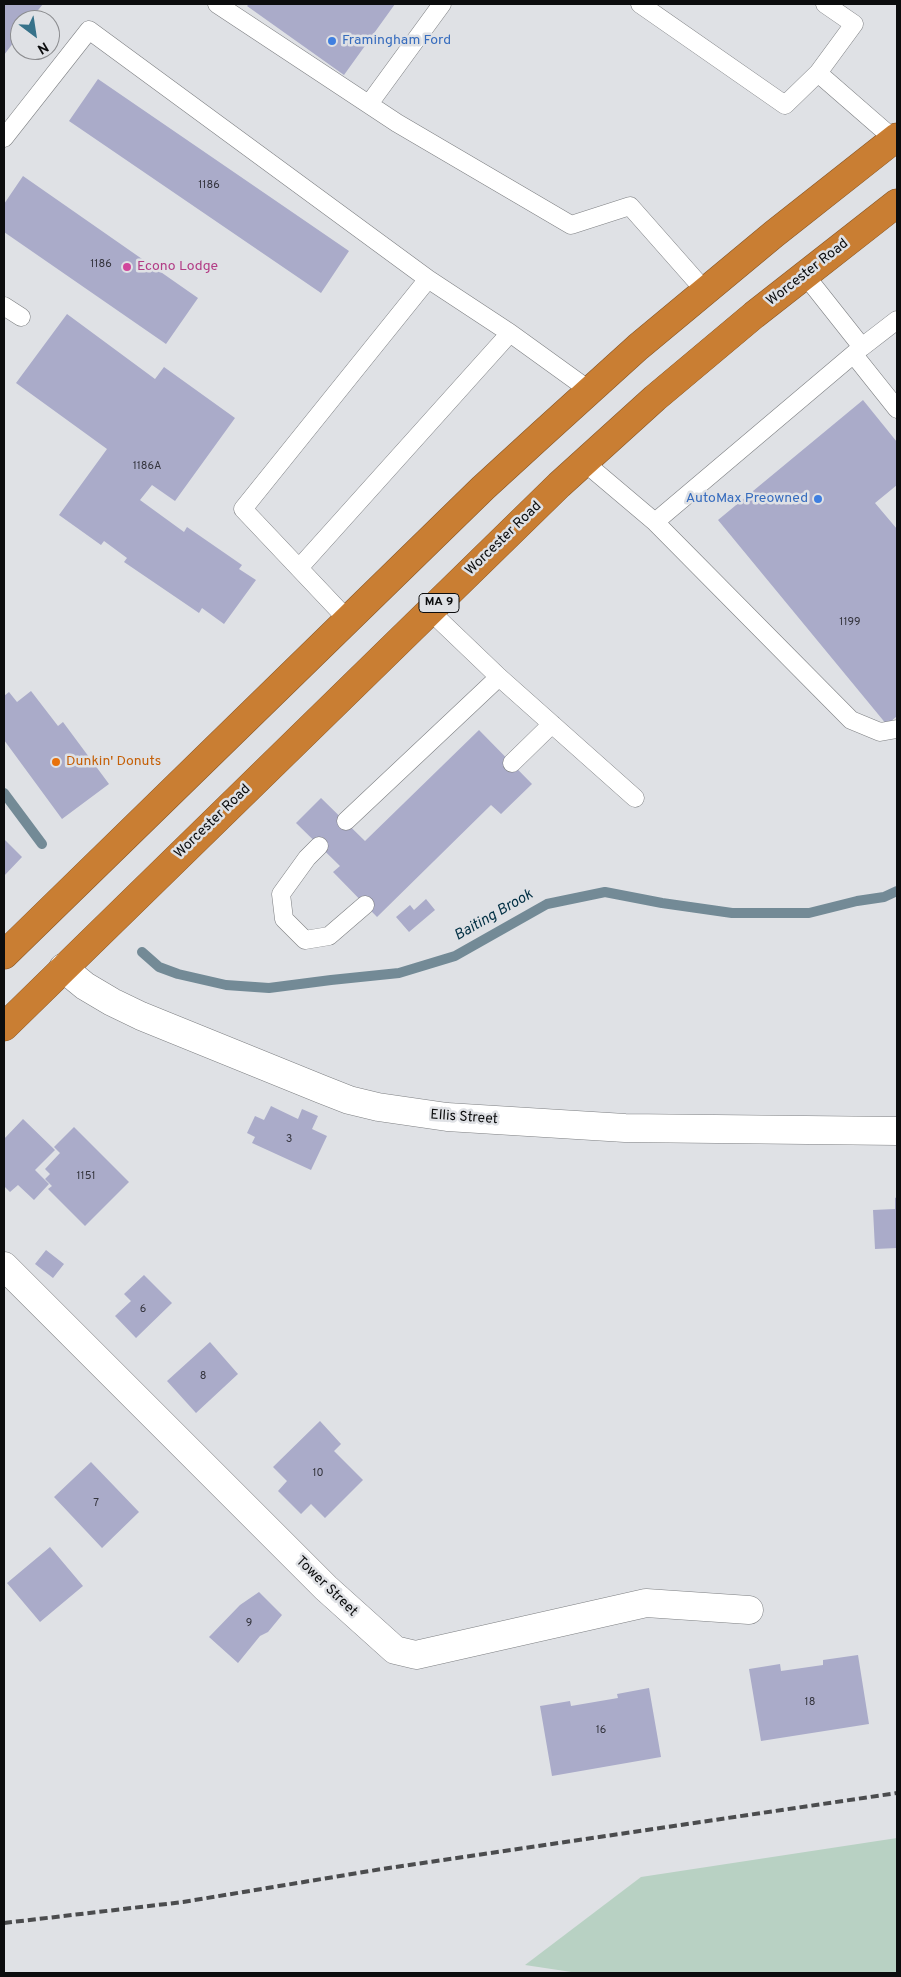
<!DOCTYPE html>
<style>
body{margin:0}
#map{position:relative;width:901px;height:1977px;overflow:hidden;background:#dfe1e5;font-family:Overpass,sans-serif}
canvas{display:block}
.frame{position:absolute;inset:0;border:5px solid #0c0d0e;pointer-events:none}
.north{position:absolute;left:10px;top:10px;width:50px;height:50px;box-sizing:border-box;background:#dfe1e5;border:1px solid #8b8c8f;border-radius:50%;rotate:149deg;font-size:14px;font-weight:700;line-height:20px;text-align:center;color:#0c0d0e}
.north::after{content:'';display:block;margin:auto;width:18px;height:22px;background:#37728a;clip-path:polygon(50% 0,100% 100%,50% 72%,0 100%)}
</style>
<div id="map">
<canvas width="901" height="1977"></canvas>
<div class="frame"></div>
<div class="north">N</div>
</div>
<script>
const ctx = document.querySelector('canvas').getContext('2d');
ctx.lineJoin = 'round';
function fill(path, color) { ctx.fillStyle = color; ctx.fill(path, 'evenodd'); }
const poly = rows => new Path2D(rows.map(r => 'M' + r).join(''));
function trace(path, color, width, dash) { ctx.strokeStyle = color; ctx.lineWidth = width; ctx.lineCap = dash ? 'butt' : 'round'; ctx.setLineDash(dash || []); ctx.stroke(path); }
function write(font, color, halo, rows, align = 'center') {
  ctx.font = font + ' Overpass,sans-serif'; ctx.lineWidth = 5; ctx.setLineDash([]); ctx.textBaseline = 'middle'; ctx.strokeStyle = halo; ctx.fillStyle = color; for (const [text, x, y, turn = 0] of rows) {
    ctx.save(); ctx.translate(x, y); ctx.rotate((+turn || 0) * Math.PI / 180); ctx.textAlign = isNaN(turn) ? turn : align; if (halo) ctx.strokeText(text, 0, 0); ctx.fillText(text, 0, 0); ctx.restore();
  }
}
fill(poly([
 [897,1838,897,1973,578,1973,525,1965,641,1877]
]), '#b8d1c3');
trace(poly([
 [4,793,42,844],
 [142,952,159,967,178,974,226,985,269,988,331,980,399,973,455,956,547,904,605,892,662,903,732,913,809,913,857,901,884,897,897,891]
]), '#738a96', 10);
fill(poly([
 [4,4,43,4,30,20,20,20,20,34,4,55],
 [249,4,395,4,344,75,247,6],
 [98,79,349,251,321,293,69,121],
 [23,176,198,298,166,344,4,232,4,204],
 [67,314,155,379,164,367,235,418,175,501,152,485,140,500,184,532,187,527,242,565,239,569,256,580,224,624,202,608,199,613,124,562,127,558,104,541,101,545,59,515,107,449,16,383],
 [863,400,897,442,897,485,875,503,897,529,897,716,887,725,718,520],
 [31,691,58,726,63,722,109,784,62,819,4,740,4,696,9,692,17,702],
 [479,730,532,784,501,814,491,805,377,917,333,872,340,866,296,823,321,798,365,841],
 [4,839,22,857,4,876],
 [426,899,435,910,409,932,396,917,410,905,414,910],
 [271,1106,298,1119,302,1109,318,1116,312,1129,327,1136,311,1170,252,1143,255,1137,247,1133,255,1116,264,1120],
 [23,1119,55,1150,35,1170,49,1184,34,1200,18,1185,10,1192,4,1186,4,1139],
 [74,1127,129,1182,85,1226,48,1189,52,1186,45,1179,50,1174,45,1169,60,1153,54,1147],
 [897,1197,897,1248,875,1249,873,1210,895,1209,895,1198],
 [46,1250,64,1264,53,1278,35,1264],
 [144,1275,172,1303,136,1338,115,1316,131,1301,124,1294],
 [210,1342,238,1374,196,1413,167,1381],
 [320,1421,341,1444,334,1451,363,1480,325,1518,311,1504,301,1514,278,1491,287,1481,273,1467],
 [91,1462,139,1512,102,1548,54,1497],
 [50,1547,83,1586,40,1622,7,1583],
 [259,1592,282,1615,268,1632,260,1636,238,1663,209,1637,240,1605],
 [858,1655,869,1724,761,1741,749,1669,780,1664,781,1671,823,1665,823,1660],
 [649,1688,661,1757,552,1776,540,1706,570,1701,571,1706,618,1698,617,1694]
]), '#aaabc9');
const lane = poly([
 [217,4,397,123,571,225,630,206,705,291],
 [640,4,785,105,818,73],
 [825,4,854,24,818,73,895,140],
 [369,104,442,4],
 [4,138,89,30,428,279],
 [805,275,862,347,897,320],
 [4,306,21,317],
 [854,355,897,409],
 [584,462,655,522,862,347],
 [655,522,851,720,880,732,897,729],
 [299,568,510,333],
 [430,611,499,677,635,798],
 [347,619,243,509,428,279,510,333,589,390],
 [512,763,552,724],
 [346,821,499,677],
 [319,846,307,858,281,894,284,919,305,940,329,936,365,905]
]);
const street = poly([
 [63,968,85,986,112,1002,141,1016,321,1089,349,1100,378,1107,447,1117,625,1128,897,1131],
 [4,1266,326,1588,395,1650,416,1655,646,1603,749,1610]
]);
const highway = poly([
 [4,955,483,488,542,434,638,347,774,234,897,137],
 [4,1027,559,485,655,398,754,315,897,203]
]);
trace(lane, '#7d7f82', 19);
trace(street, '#7d7f82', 29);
trace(highway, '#875626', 29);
trace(lane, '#fff', 18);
trace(street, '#fff', 28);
trace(highway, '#c97e33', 28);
trace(poly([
 [4,1923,183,1902,382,1869,897,1793]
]), '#4b4c4e', 4, [8, 4]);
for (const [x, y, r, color] of [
 [332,41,5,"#3f7fe0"],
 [127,267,5,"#d1479c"],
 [818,499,5,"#3f7fe0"],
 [56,762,5,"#e8710a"]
]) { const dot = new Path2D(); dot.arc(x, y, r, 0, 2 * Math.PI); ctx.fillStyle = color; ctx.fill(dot); trace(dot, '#dfe1e5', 2); }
write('11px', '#34343d', null, [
 ["1186",209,186],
 ["1186",101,265],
 ["1186A",147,467],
 ["1199",850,623],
 ["3",289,1140],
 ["1151",86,1177],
 ["6",143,1310],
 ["8",203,1377],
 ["10",318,1474],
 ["7",96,1504],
 ["9",249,1624],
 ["18",810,1703],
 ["16",601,1731]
]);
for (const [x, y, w] of [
 [439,603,40]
]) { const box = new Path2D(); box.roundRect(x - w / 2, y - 9.5, w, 19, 4); ctx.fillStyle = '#dfe1e5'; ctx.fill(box); trace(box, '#0c0d0e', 1); }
write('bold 12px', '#0c0d0e', null, [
 ["MA 9",439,603]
]);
write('14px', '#366cbe', '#dfe1e5', [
 ["Framingham Ford",342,41],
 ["AutoMax Preowned",808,499,"right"]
], 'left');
write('14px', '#b23c85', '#dfe1e5', [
 ["Econo Lodge",137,267]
], 'left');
write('14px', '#0c0d0e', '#dfe1e5', [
 ["Worcester Road",808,273,-38],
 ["Worcester Road",504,539,-44],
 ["Worcester Road",213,822,-44],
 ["Ellis Street",464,1118,4],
 ["Tower Street",326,1587,44]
]);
write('14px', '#c56008', '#dfe1e5', [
 ["Dunkin' Donuts",66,762]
], 'left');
write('italic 15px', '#023044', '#dfe1e5', [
 ["Baiting Brook",494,916,-30]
]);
</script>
